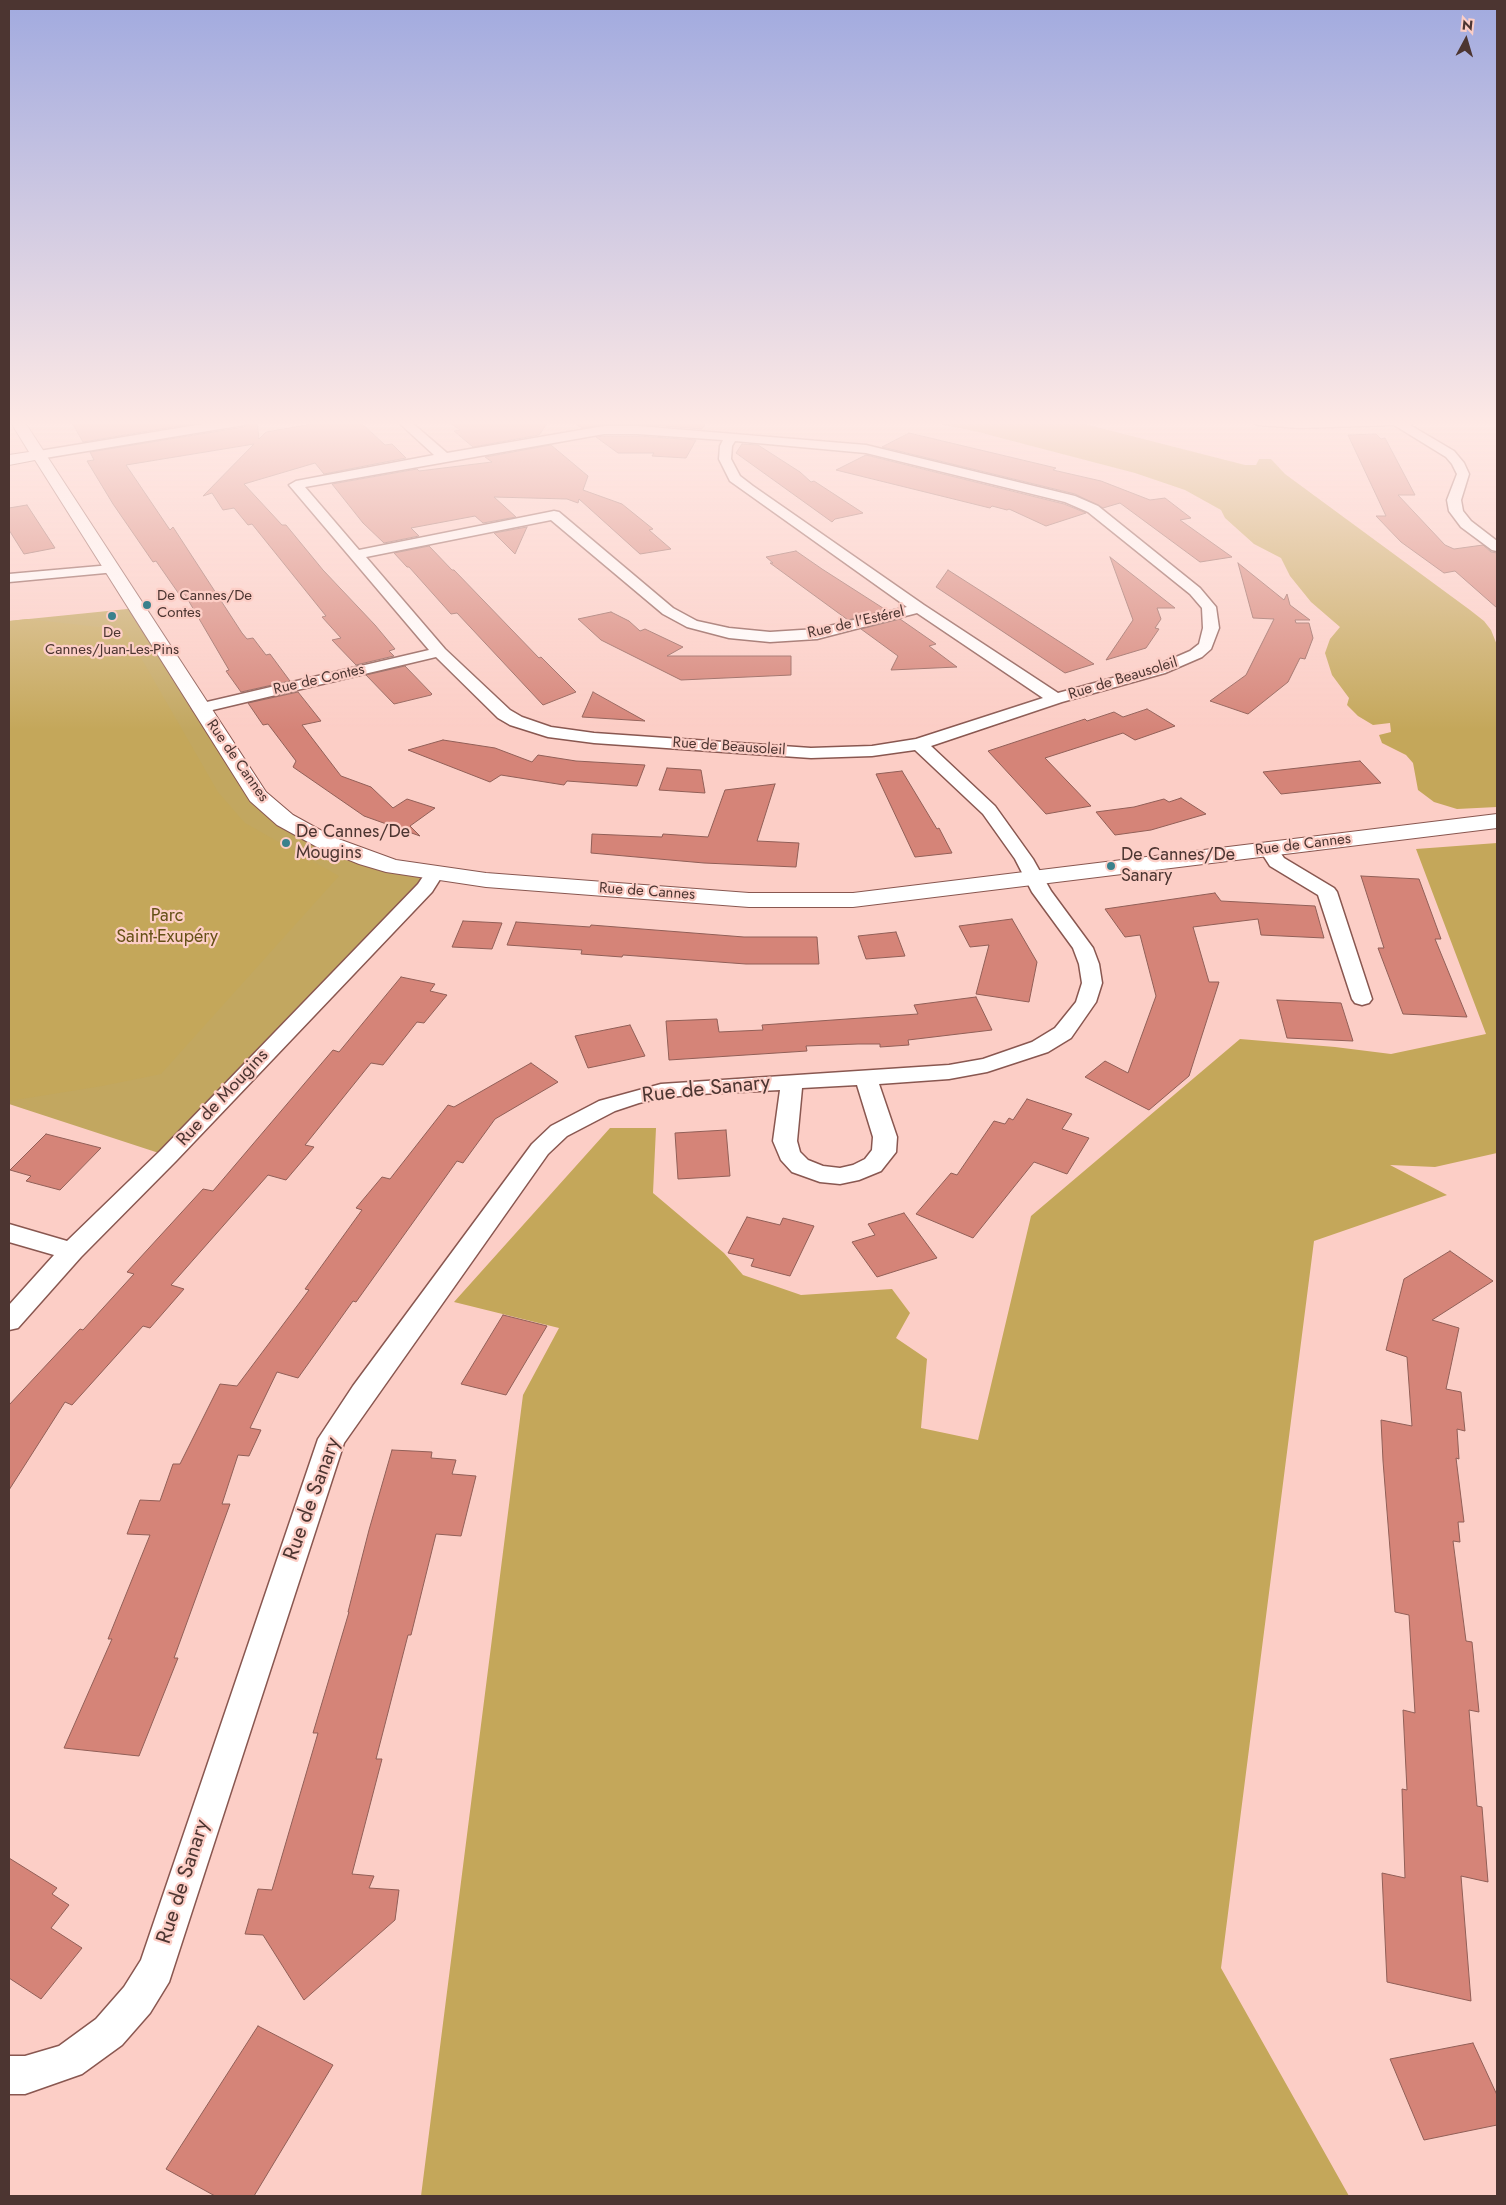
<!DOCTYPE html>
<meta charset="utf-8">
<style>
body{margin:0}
#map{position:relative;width:1506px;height:2205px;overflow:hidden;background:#fccec6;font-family:Jost,sans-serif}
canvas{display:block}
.frame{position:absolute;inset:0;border:10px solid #4c3531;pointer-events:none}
.north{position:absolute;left:1441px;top:15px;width:50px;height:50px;-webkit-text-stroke:4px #fccec6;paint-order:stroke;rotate:6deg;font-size:14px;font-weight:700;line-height:20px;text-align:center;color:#4c3531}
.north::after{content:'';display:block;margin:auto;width:18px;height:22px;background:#4c3531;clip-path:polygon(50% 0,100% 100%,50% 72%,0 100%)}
</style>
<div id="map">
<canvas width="1506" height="2205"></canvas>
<div class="frame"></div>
<div class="north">N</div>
</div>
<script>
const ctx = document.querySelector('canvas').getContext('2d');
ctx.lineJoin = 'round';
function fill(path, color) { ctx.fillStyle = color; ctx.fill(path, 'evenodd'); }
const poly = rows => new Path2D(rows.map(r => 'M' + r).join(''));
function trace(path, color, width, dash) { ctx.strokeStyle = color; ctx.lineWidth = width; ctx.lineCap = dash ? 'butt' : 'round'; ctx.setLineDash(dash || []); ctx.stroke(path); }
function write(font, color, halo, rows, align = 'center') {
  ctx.font = font + ' Jost,sans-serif'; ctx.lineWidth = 4.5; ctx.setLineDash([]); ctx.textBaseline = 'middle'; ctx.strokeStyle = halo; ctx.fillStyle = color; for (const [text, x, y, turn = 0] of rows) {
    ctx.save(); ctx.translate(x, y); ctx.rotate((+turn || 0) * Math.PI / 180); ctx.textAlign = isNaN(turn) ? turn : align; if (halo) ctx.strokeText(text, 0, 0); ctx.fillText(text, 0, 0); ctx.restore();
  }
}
fill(poly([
 [137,608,247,781,306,832,435,873,168,1156,9,1104,9,621]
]), '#c2a760');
fill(poly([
 [925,421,1073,421,1245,465,1256,465,1259,459,1271,459,1285,474,1470,610,1484,621,1491,630,1497,645,1497,807,1457,809,1434,802,1418,790,1413,763,1406,755,1382,743,1379,735,1391,732,1390,723,1373,725,1358,716,1347,705,1349,698,1332,675,1325,653,1330,639,1340,627,1311,602,1290,576,1281,558,1254,544,1225,518,1221,510,1185,490,1135,473,978,432],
 [27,619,125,630,218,792,245,823,339,876,161,1074,102,1086,9,1101,9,621],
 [1497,843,1497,1153,1435,1167,1390,1165,1447,1195,1314,1241,1221,1968,1349,2196,421,2196,523,1395,559,1328,454,1302,610,1128,656,1128,653,1193,724,1253,743,1275,801,1295,892,1289,910,1313,896,1338,927,1359,921,1428,978,1440,1031,1216,1240,1039,1335,1047,1391,1054,1486,1034,1416,849]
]), '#c4a75a');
const building = poly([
 [71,421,209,421,83,442,71,421],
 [252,421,257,421,259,439,266,432,329,421,359,421,385,445,392,444,406,458,324,474,315,463,244,484,282,525,286,525,323,570,375,625,395,649,389,651,394,656,356,665,332,640,341,638,322,617,326,616,252,524,248,525,234,508,223,510,212,493,203,496,254,444,126,465,170,530,173,527,242,633,247,639,253,638,266,655,270,654,290,681,241,692,226,671,229,670,184,593,179,594,156,561,153,562,113,504,87,461,94,460,90,452,244,427,252,421],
 [447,421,549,421,539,435,473,447,454,431,460,430,447,421],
 [572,421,707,421,702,429,638,424,604,424,582,428,572,421],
 [909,433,1056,468,1053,470,1101,481,1150,500,1165,498,1191,518,1180,520,1232,557,1200,562,1120,503,1103,508,1075,494,882,447,909,433],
 [1376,434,1381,439,1385,438,1415,495,1398,495,1445,545,1454,549,1483,545,1491,552,1497,553,1497,608,1455,571,1444,573,1401,542,1376,516,1386,516,1348,435,1376,434],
 [604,436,638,436,696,440,686,458,652,456,654,453,618,453,596,437,604,436],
 [742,444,758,445,800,472,811,482,814,481,863,513,835,519,832,522,736,453,742,444],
 [551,445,588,476,583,490,622,504,653,529,649,530,671,549,640,554,579,499,578,503,567,499,494,497,516,517,483,523,475,516,411,528,419,536,384,543,363,523,332,484,417,469,419,471,492,462,485,457,551,445],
 [866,455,1064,504,1086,513,1046,526,1009,509,1007,510,992,506,990,508,836,470,866,455],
 [27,505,55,548,24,554,9,530,9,508,27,505],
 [527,527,515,554,494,533,527,527],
 [429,546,452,570,454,570,539,658,541,657,576,692,543,705,457,613,451,614,409,567,407,567,394,553,429,546],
 [796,551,822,569,886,610,848,620,770,563,773,563,766,557,796,551],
 [1110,557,1175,608,1157,608,1161,619,1155,628,1159,629,1146,648,1106,660,1133,620,1110,557],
 [1238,563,1284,600,1287,594,1290,605,1310,620,1295,620,1296,623,1309,623,1313,638,1305,659,1300,658,1288,682,1248,714,1210,701,1246,675,1274,619,1253,618,1238,563],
 [948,570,995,600,1094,664,1065,673,936,587,948,570],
 [611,612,629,621,640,631,645,629,683,647,667,656,791,656,791,675,681,680,601,640,578,619,611,612],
 [900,619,936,644,929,646,957,667,891,670,898,656,861,629,900,619],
 [405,666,432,694,431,695,394,704,366,675,405,666],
 [298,692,321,721,302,725,341,776,371,787,393,808,407,799,435,808,410,826,420,836,364,816,293,767,296,761,268,724,263,725,248,703,298,692],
 [593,692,645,721,582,717,593,692],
 [1147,709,1175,726,1135,740,1123,733,1045,758,1091,806,1046,814,988,751,1085,719,1087,721,1114,712,1123,717,1147,709],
 [443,740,495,748,532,762,538,755,576,761,645,765,637,786,567,781,564,785,501,775,490,782,408,750,443,740],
 [1360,761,1381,783,1281,794,1263,772,1360,761],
 [667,768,701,770,705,793,659,790,667,768],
 [902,771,937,829,939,828,952,853,915,857,876,774,902,771],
 [775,784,757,841,799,843,796,867,704,863,591,853,592,834,662,837,663,834,708,837,725,790,775,784],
 [1181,798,1206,814,1151,830,1115,835,1096,812,1134,807,1164,799,1169,802,1181,798],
 [1361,876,1419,879,1441,939,1435,939,1467,1017,1403,1014,1378,948,1384,948,1361,876],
 [1215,893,1221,901,1315,906,1324,938,1261,935,1258,919,1193,927,1209,982,1219,982,1189,1076,1149,1110,1085,1077,1105,1061,1128,1073,1156,996,1140,935,1125,937,1105,909,1215,893],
 [1012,919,1037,962,1029,1002,976,994,989,945,970,947,959,926,1012,919],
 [463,921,502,923,492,949,452,947,463,921],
 [516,922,590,927,591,925,744,937,817,937,819,964,746,964,623,955,622,957,581,954,582,950,507,945,516,922],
 [896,932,905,956,866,959,858,936,896,932],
 [401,977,435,984,430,991,447,995,424,1023,417,1022,383,1065,371,1063,305,1145,314,1147,286,1180,268,1175,171,1285,184,1289,150,1328,143,1326,72,1405,65,1402,9,1490,9,1405,80,1329,83,1330,134,1274,127,1272,203,1189,213,1191,333,1050,339,1052,401,977],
 [976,997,992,1030,908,1040,909,1045,880,1047,880,1044,858,1044,806,1046,807,1051,669,1060,666,1021,717,1019,719,1032,763,1030,762,1025,918,1014,914,1005,976,997],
 [1277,1000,1341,1003,1353,1041,1287,1038,1277,1000],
 [630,1025,645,1056,588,1068,575,1036,630,1025],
 [531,1063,558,1082,495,1119,463,1163,457,1161,356,1302,353,1301,298,1378,277,1372,250,1428,261,1430,249,1456,238,1455,222,1504,230,1504,174,1658,178,1658,139,1756,64,1748,112,1639,108,1639,150,1535,127,1534,140,1500,160,1501,173,1464,180,1464,220,1384,237,1386,309,1290,305,1289,362,1210,356,1208,382,1177,390,1179,448,1105,454,1107,531,1063],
 [1027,1099,1072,1114,1062,1129,1089,1138,1067,1174,1034,1162,973,1238,916,1214,951,1173,957,1175,994,1121,1005,1124,1009,1118,1013,1120,1027,1099],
 [726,1130,730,1176,678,1179,675,1133,726,1130],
 [46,1134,101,1148,60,1190,26,1181,31,1176,10,1170,46,1134],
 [904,1213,937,1258,877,1277,852,1242,875,1235,868,1224,904,1213],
 [747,1217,780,1225,783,1218,814,1226,790,1276,751,1266,754,1259,728,1253,747,1217],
 [1450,1251,1493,1281,1432,1320,1459,1328,1446,1389,1461,1392,1465,1431,1457,1429,1459,1459,1456,1458,1464,1522,1458,1522,1460,1542,1453,1541,1466,1641,1472,1642,1479,1712,1469,1710,1477,1806,1482,1807,1488,1882,1461,1876,1471,2001,1387,1982,1382,1873,1405,1878,1402,1789,1407,1790,1403,1710,1415,1713,1409,1615,1395,1612,1383,1461,1381,1420,1412,1426,1407,1357,1386,1350,1404,1279,1450,1251],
 [503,1315,547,1326,506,1395,461,1384,503,1315],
 [392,1450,432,1452,431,1458,456,1460,452,1474,476,1476,461,1536,436,1534,411,1635,408,1635,376,1759,382,1759,352,1874,374,1876,369,1888,399,1890,395,1920,304,2000,263,1935,245,1934,258,1889,272,1890,318,1733,313,1733,349,1612,348,1612,369,1530,392,1450],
 [9,1858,57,1888,52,1894,69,1905,51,1928,82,1948,41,1999,9,1978,9,1858],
 [258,2026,333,2065,254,2196,215,2196,166,2169,258,2026],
 [1473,2043,1497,2095,1497,2125,1424,2140,1390,2059,1473,2043]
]);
fill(building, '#d58478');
trace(building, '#915f57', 1);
const minor = poly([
 [221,421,250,421,244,425,39,459,33,455,39,451,221,421],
 [397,421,410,421,447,453,604,426,638,426,866,445,1075,496,1098,506,1200,588,1216,607,1219,628,1211,649,1202,657,1165,673,1062,702,931,746,995,806,1033,859,1051,891,1093,948,1099,964,1102,983,1096,1002,1071,1038,1048,1052,987,1072,949,1079,879,1084,897,1137,896,1152,881,1171,859,1180,840,1184,820,1182,792,1172,781,1160,773,1141,780,1090,699,1094,661,1098,639,1103,615,1111,567,1136,548,1154,344,1443,169,1982,150,2013,122,2045,82,2074,25,2094,9,2094,9,2056,25,2056,59,2046,96,2019,124,1987,141,1960,318,1439,353,1386,532,1144,551,1126,599,1101,661,1084,949,1065,983,1059,1032,1042,1055,1028,1076,1002,1082,983,1079,964,1073,948,1032,892,1015,859,983,814,915,750,872,756,811,758,594,743,548,737,510,725,498,718,436,657,200,713,194,711,192,708,194,705,429,650,289,485,296,481,434,455,397,421],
 [604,434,638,434,723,440,720,446,719,459,730,481,907,607,817,629,770,632,729,628,697,621,673,608,559,512,554,511,359,550,305,487,604,434],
 [735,441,866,453,1065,502,1088,512,1190,594,1202,608,1203,628,1199,644,1190,651,1153,667,1058,693,924,605,753,486,740,476,731,459,732,446,735,441],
 [551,520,663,614,687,627,729,638,770,642,817,639,917,613,1043,698,916,739,872,746,811,748,594,733,551,727,522,717,510,710,445,649,366,557,551,520],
 [857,1085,873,1137,872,1150,865,1159,853,1165,840,1168,823,1166,808,1160,800,1152,797,1141,802,1088,857,1085],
 [1252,421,1416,421,1410,425,1454,451,1464,463,1469,474,1461,500,1463,511,1471,521,1497,541,1497,551,1492,550,1461,527,1449,511,1447,500,1457,474,1452,464,1446,457,1394,425,1299,428,1258,425,1252,421],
 [111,565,118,569,116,572,9,582,9,574,111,565],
 [1268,843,1275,845,1284,858,1334,888,1337,892,1372,999,1369,1003,1362,1005,1355,1003,1352,999,1318,895,1270,866,1259,849,1261,845,1268,843],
 [435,867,442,869,444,873,432,892,176,1161,81,1257,18,1328,9,1330,9,1305,54,1255,9,1242,9,1224,67,1241,160,1151,418,884,428,869,435,867]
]);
const tertiary = poly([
 [10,421,24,421,266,792,293,815,333,837,396,860,486,873,749,893,853,893,1497,814,1497,828,853,907,749,907,486,887,386,872,359,864,317,847,277,825,250,801,35,460,9,465,9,455,29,452,10,421]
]);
trace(minor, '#895750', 3);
trace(tertiary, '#895750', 2);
fill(minor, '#fff');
fill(tertiary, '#fff');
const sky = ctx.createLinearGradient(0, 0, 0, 730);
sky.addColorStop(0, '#a1aadf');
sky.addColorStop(0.58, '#fee9e5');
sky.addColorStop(1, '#fee9e500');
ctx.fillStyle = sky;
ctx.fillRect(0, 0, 1506, 730);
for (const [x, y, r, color] of [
 [147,605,5,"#3a818c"],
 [112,616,5,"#3a818c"],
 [286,843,5,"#3a818c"],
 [1111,866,5,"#3a818c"]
]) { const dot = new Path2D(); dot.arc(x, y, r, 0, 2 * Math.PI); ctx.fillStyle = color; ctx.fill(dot); trace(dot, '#fccec6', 2); }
write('15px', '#4c3531', '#fccec6', [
 ["De Cannes/De",157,596],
 ["Contes",157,613],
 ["De",112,633,"center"],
 ["Cannes/Juan-Les-Pins",112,650,"center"]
], 'left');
write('15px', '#4c3531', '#fccec6', [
 ["Rue de l'Estérel",856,623,-13],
 ["Rue de Beausoleil",1123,679,-17],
 ["Rue de Contes",319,680,-13],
 ["Rue de Beausoleil",729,747,4],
 ["Rue de Cannes",237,761,55],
 ["Rue de Cannes",1303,845,-7],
 ["Rue de Cannes",647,892,4]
]);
write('18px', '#4c3531', '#fccec6', [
 ["De Cannes/De",296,833],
 ["Mougins",296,854],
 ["De Cannes/De",1121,856],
 ["Sanary",1121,877]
], 'left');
write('18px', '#655016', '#fccec6', [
 ["Parc",167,917],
 ["Saint-Exupéry",167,938]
]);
write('18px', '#4c3531', '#fccec6', [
 ["Rue de Mougins",223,1098,-47]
]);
write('21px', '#4c3531', '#fccec6', [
 ["Rue de Sanary",706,1090,-6],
 ["Rue de Sanary",313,1499,-70],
 ["Rue de Sanary",184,1882,-72]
]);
</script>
